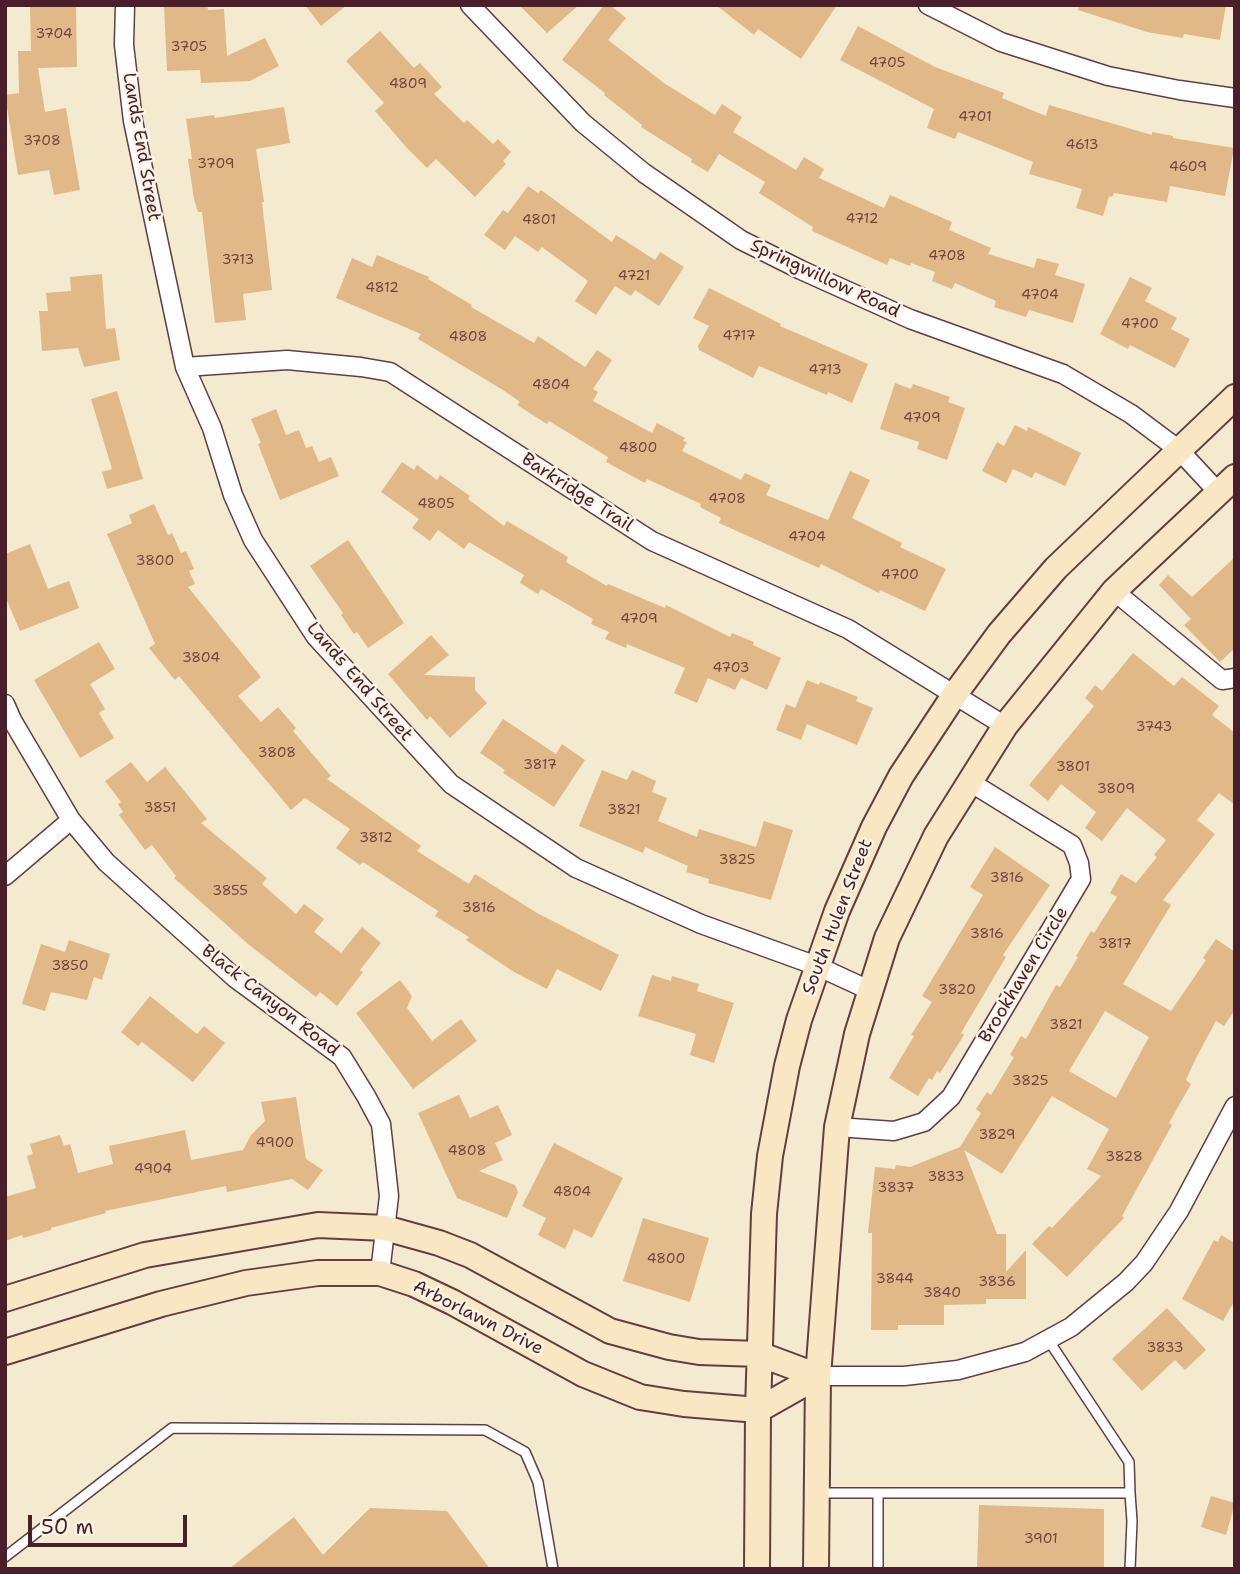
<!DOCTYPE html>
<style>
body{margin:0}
#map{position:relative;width:1240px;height:1574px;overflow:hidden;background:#f4ead0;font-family:"Shantell Sans",sans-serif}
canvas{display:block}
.frame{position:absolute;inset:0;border:7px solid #4a1f2b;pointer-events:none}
.scale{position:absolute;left:28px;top:1515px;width:159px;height:32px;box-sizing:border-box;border:4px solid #4a1f2b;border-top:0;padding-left:9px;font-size:21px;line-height:24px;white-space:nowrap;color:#4a1f2b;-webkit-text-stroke:5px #fcf5e5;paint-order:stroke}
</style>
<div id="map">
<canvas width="1240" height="1574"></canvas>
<div class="frame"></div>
<div class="scale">50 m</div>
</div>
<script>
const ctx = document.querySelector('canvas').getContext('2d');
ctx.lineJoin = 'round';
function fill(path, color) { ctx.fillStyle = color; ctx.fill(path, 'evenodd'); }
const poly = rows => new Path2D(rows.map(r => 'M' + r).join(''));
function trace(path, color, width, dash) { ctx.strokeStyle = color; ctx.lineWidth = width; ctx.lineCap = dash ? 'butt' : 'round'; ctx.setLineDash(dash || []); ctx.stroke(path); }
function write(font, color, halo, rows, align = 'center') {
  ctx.font = font + ' "Shantell Sans",sans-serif'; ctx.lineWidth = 5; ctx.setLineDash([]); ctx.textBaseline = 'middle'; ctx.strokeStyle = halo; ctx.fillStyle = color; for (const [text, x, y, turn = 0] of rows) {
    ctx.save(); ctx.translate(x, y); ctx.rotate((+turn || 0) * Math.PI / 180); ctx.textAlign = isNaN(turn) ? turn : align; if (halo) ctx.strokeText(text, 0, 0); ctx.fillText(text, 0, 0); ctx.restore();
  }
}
fill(poly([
 [30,5,76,5,77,67,38,68,45,112,66,108,80,190,54,195,49,170,18,175,5,95,19,93,18,51,31,51],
 [164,5,207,5,208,10,224,9,227,56,265,38,279,66,250,81,201,83,200,70,167,71],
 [305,5,347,5,321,26],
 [519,5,579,5,547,33],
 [604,5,610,5,626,18,608,40,664,83,715,115,722,104,742,117,733,132,796,170,804,157,824,169,819,178,884,208,890,195,952,222,949,230,991,248,988,254,1034,268,1037,258,1059,264,1055,275,1085,284,1073,323,1029,310,1026,317,994,307,996,301,955,283,952,289,932,281,935,272,911,263,910,266,890,258,887,265,812,231,813,227,759,193,765,182,719,154,708,172,691,162,692,159,641,127,642,125,604,95,605,93,562,60],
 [716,5,837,5,801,59,758,29,754,35],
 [1079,5,1226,5,1220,40,1184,34,1183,38,1147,32,1078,10],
 [858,26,935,67,1004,93,1002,98,1046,116,1049,105,1152,135,1152,132,1173,136,1173,138,1234,148,1225,196,1170,186,1167,202,1114,193,1112,197,1109,196,1103,216,1076,208,1082,189,1029,174,1033,162,958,132,955,139,927,128,934,109,840,60],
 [380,31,414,68,420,63,442,87,434,94,464,123,467,120,493,144,498,139,511,152,503,161,506,164,475,197,436,159,427,168,407,148,375,111,384,103,346,61],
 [284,107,290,143,256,149,264,202,262,202,272,290,243,294,246,320,215,323,202,212,198,212,194,199,188,159,192,159,186,119,214,115,215,118],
 [528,186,538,193,541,190,612,242,616,235,655,260,660,252,684,267,659,306,635,290,631,296,615,286,596,315,575,301,588,281,542,247,538,252,515,236,505,250,484,235,503,210,508,213],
 [377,255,429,277,428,279,472,305,471,307,534,343,538,336,585,367,597,350,612,360,593,389,598,392,593,401,652,433,657,423,685,438,683,441,687,442,682,451,741,480,745,473,771,485,766,495,828,520,850,471,870,480,852,518,902,543,900,547,946,569,925,611,880,590,879,593,821,564,819,568,719,523,721,518,700,507,701,504,647,479,645,483,606,462,608,457,549,421,547,424,517,405,520,402,503,390,418,339,421,334,336,298,352,258,372,267],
 [102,274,106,329,115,328,120,360,84,367,78,348,42,351,39,311,48,311,46,293,71,291,70,277],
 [1130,277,1152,288,1145,301,1177,318,1171,329,1190,339,1175,368,1130,345,1128,349,1100,334],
 [709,288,781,324,780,326,868,364,852,403,828,392,827,395,759,366,753,378,699,350,698,346,709,326,693,318],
 [895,383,911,389,913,384,950,397,948,402,965,408,947,460,917,449,919,442,880,429],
 [117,391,143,479,107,489,102,472,112,469,91,399],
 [276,409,286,435,299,430,306,448,312,446,319,462,331,457,339,476,280,500,258,444,261,443,251,419],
 [1015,425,1027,431,1028,427,1081,453,1065,486,1035,472,1032,478,1013,469,1006,483,982,471,997,442,1004,446],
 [402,462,414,470,417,465,437,480,440,475,470,496,468,499,504,526,507,521,568,557,566,562,607,586,608,584,665,608,666,605,730,637,732,633,754,642,753,645,781,658,767,690,741,678,735,690,708,678,697,703,674,693,685,668,627,644,626,648,605,639,609,632,591,624,593,619,541,589,538,594,520,583,524,575,469,542,464,549,438,530,430,541,412,528,419,519,381,492],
 [154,504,168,535,172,533,181,553,186,551,194,569,189,571,195,584,188,587,261,677,238,696,261,722,278,707,296,728,293,731,331,776,327,779,421,846,417,851,469,884,475,874,537,913,619,955,601,991,557,969,547,989,514,972,466,940,469,937,435,916,438,911,363,862,360,865,336,848,350,829,305,798,291,810,179,676,175,680,149,648,155,644,107,534,132,523,129,515],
 [348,540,404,623,368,648,357,632,354,634,341,615,343,613,310,566],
 [30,544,48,589,69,581,79,608,20,631,5,596,5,554],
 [1235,557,1235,648,1220,662,1184,625,1191,619,1159,585,1168,575,1192,597],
 [431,635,449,655,424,675,475,677,475,690,487,703,450,738,430,716,427,720,388,674],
 [99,642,115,669,90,684,105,709,99,713,114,738,80,758,34,680],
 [1133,653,1174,686,1182,677,1219,706,1212,715,1235,733,1235,805,1219,793,1197,820,1215,834,1163,900,1171,905,1123,984,1171,1011,1206,960,1203,958,1216,939,1235,952,1235,1010,1224,1026,1216,1021,1195,1060,1186,1080,1191,1084,1169,1123,1172,1125,1122,1216,1124,1218,1067,1277,1032,1244,1049,1226,1052,1228,1101,1176,1087,1169,1109,1129,1052,1096,1002,1174,964,1150,997,1234,1006,1234,1006,1272,1026,1250,1026,1299,986,1299,986,1304,944,1305,944,1325,898,1325,898,1330,871,1330,872,1233,868,1233,875,1167,895,1169,896,1165,910,1167,960,1147,981,1113,976,1109,987,1092,991,1095,1014,1057,1010,1055,1021,1036,1026,1039,1056,985,1060,987,1078,957,1076,956,1091,931,1094,933,1117,897,1110,893,1121,874,1136,883,1157,857,1154,855,1166,840,1127,808,1102,841,1085,828,1096,812,1061,784,1048,801,1029,785,1094,706,1085,698,1095,685,1102,691],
 [1105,1011,1149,1037,1116,1098,1069,1071],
 [807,680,819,685,820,682,858,697,856,701,873,708,857,745,807,724,801,740,776,730,786,704,795,708],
 [503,719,556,754,562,744,585,760,554,807,503,773,505,770,480,753],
 [131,762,147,782,165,767,207,819,201,823,267,878,262,884,296,914,304,904,324,919,314,932,341,953,362,927,381,943,360,970,363,972,337,1006,320,992,316,997,248,944,174,878,176,876,152,845,145,850,119,815,123,812,118,804,121,802,105,781],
 [602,770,627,780,632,770,656,781,652,792,667,798,658,821,697,837,699,829,756,847,764,821,793,830,771,900,708,883,709,879,686,872,688,866,645,847,643,853,579,826],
 [995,847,1050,885,1003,955,1006,957,961,1033,964,1035,940,1073,937,1071,932,1080,929,1078,918,1096,889,1078,914,1036,911,1035,932,1002,922,996,983,895,970,887],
 [69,940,110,954,102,980,94,977,87,1000,51,992,45,1011,22,1004,41,944,65,952],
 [652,975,671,981,672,976,699,984,697,991,734,1003,714,1063,690,1055,696,1034,638,1016],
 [400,980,412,996,407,1008,432,1041,461,1019,477,1041,413,1089,356,1013],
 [150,996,197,1034,204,1026,225,1043,193,1082,142,1042,138,1046,121,1032],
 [459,1095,470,1118,498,1105,512,1135,495,1143,503,1160,479,1171,515,1185,518,1192,507,1218,457,1198,418,1113],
 [296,1097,306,1159,323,1170,308,1190,292,1179,227,1192,226,1186,105,1211,106,1213,51,1228,51,1230,23,1238,22,1235,5,1241,5,1197,36,1188,27,1156,33,1154,30,1144,60,1135,64,1146,70,1144,78,1173,113,1164,109,1146,185,1130,191,1160,243,1150,251,1135,265,1121,261,1102],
 [554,1143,623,1178,592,1238,574,1229,565,1249,538,1235,546,1218,522,1206],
 [643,1218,709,1238,690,1302,623,1281],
 [1221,1235,1235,1243,1235,1300,1223,1321,1182,1299,1214,1240,1218,1242],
 [1167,1308,1206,1350,1185,1370,1175,1360,1142,1391,1112,1359],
 [1211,1496,1235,1503,1226,1535,1201,1527],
 [979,1505,1104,1509,1104,1569,977,1569],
 [370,1508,447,1511,490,1569,229,1569,294,1517,323,1555]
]), '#e1b888');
const lane = poly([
 [1049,1341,1129,1462,1130,1493],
 [818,1493,1130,1493,1132,1521,1130,1569],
 [878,1494,878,1569],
 [5,1557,172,1428,485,1430,525,1452,538,1482,553,1569]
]);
const street = poly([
 [125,5,124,45,133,121,185,367,212,428,233,495,253,540,316,637,451,784,576,868,701,924,817,966,869,990],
 [470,5,583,123,644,173,741,240,801,270,910,319,1063,374,1131,414,1179,450,1218,492],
 [928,5,1001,42,1108,76,1179,90,1235,98],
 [185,367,287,360,361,367,390,372,652,541,848,629,1005,726],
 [1114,591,1222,680,1235,678],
 [5,704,12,720,71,820,106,862,235,978,342,1057,366,1096,381,1124,389,1196,380,1273],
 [5,876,71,820],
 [837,1127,894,1131,924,1122,951,1097,1081,879,1079,863,1072,845,970,782],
 [818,1376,904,1376,958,1370,1025,1352,1071,1327,1126,1282,1144,1263,1179,1211,1235,1106]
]);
const secondary = poly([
 [5,1299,145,1255,318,1225,385,1228,439,1243,470,1255,610,1331,669,1347,699,1352,759,1354,818,1376],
 [5,1352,161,1304,246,1283,318,1273,380,1273,414,1284,452,1302,583,1374,640,1397,684,1404,758,1410,818,1376],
 [757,1569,758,1410,764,1214,770,1156,787,1066,799,1020,837,911,874,827,901,776,955,694,999,634,1056,568,1235,397],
 [816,1569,818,1376,837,1127,857,1034,887,938,936,836,1005,726,1114,591,1235,477]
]);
trace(lane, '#643d44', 12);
trace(street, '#643d44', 21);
trace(secondary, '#643d44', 28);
trace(lane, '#fff', 9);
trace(street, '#fff', 18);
trace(secondary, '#f9e7c3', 24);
write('14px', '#704542', null, [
 ["3704",54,34],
 ["3705",189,47],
 ["4705",887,63],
 ["4809",408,84],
 ["4701",975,117],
 ["3708",42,141],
 ["4613",1082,145],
 ["3709",216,164],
 ["4609",1188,167],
 ["4712",862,219],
 ["4801",539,220],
 ["4708",947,256],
 ["3713",238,260],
 ["4721",634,276],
 ["4812",382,288],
 ["4704",1040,295],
 ["4700",1140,324],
 ["4717",739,336],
 ["4808",468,337],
 ["4713",825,370],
 ["4804",551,385],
 ["4709",922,418],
 ["4800",638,448],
 ["4708",727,499],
 ["4805",436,504],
 ["4704",807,537],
 ["3800",155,561],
 ["4700",900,575],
 ["4709",639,619],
 ["3804",201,658],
 ["4703",731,668],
 ["3743",1154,727],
 ["3808",277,753],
 ["3817",540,765],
 ["3801",1073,767],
 ["3809",1116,789],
 ["3851",160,808],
 ["3821",624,810],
 ["3812",376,838],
 ["3825",737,860],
 ["3816",1007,878],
 ["3855",230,891],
 ["3816",479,908],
 ["3816",987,934],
 ["3817",1115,944],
 ["3850",70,966],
 ["3820",957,990],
 ["3821",1066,1025],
 ["3825",1030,1081],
 ["3829",997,1135],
 ["4900",275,1143],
 ["4808",467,1151],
 ["3828",1124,1157],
 ["4904",153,1169],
 ["3833",946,1177],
 ["3837",896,1188],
 ["4804",572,1192],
 ["4800",666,1259],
 ["3844",895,1279],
 ["3836",997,1282],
 ["3840",942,1293],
 ["3833",1165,1348],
 ["3901",1041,1539]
]);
write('18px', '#4a1f2b', '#fcf5e5', [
 ["Lands End Street",141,147,80],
 ["Springwillow Road",825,279,25],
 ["Barkridge Trail",577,493,33],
 ["Lands End Street",359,682,49],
 ["South Hulen Street",838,917,-69],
 ["Brookhaven Circle",1024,975,-59],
 ["Black Canyon Road",270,1001,38],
 ["Arborlawn Drive",478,1318,27]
]);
</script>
